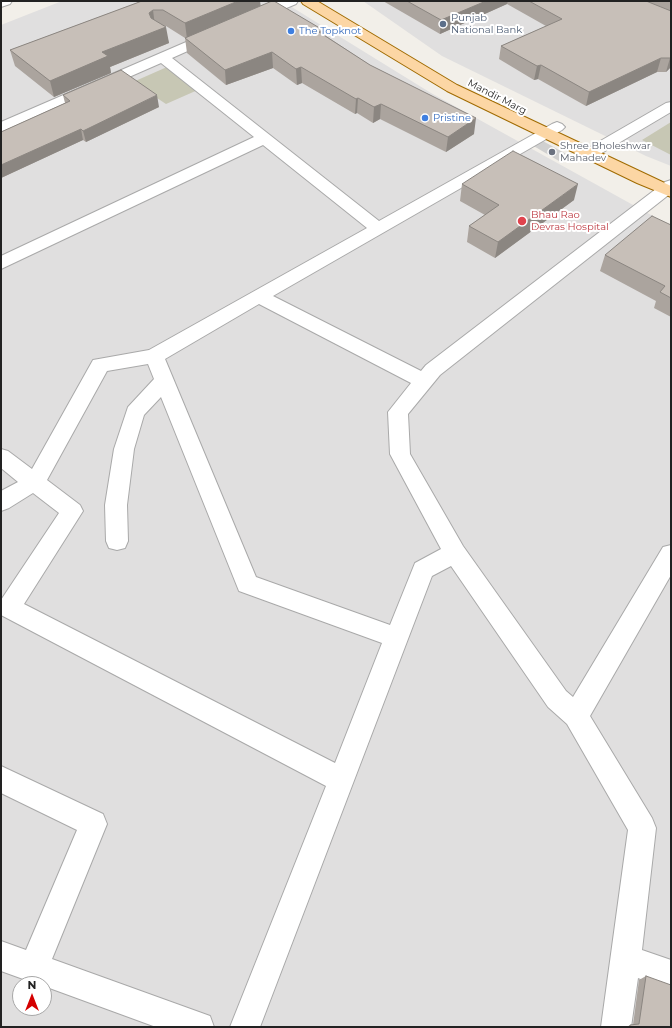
<!DOCTYPE html>
<style>
body{margin:0}
#map{position:relative;width:672px;height:1028px;overflow:hidden;background:#f2efe9;font-family:Montserrat,sans-serif}
canvas{display:block}
.frame{position:absolute;inset:0;border:2px solid #222;pointer-events:none}
.north{position:absolute;left:12px;top:976px;width:40px;height:40px;box-sizing:border-box;background:#fff;border:1px solid #a7a7a7;border-radius:50%;rotate:0deg;font-size:11px;font-weight:700;line-height:16px;text-align:center;color:#222}
.north::after{content:'';display:block;margin:auto;width:14px;height:18px;background:#d40000;clip-path:polygon(50% 0,100% 100%,50% 72%,0 100%)}
</style>
<div id="map">
<canvas width="672" height="1028"></canvas>
<div class="frame"></div>
<div class="north">N</div>
</div>
<script>
const ctx = document.querySelector('canvas').getContext('2d');
ctx.lineJoin = 'round';
function fill(path, color) { ctx.fillStyle = color; ctx.fill(path, 'evenodd'); }
const poly = rows => new Path2D(rows.map(r => 'M' + r).join(''));
function trace(path, color, width, dash) { ctx.strokeStyle = color; ctx.lineWidth = width; ctx.lineCap = dash ? 'butt' : 'round'; ctx.setLineDash(dash || []); ctx.stroke(path); }
function write(font, color, halo, rows, align = 'center') {
  ctx.font = font + ' Montserrat,sans-serif'; ctx.lineWidth = 4; ctx.setLineDash([]); ctx.textBaseline = 'middle'; ctx.strokeStyle = halo; ctx.fillStyle = color; for (const [text, x, y, turn = 0] of rows) {
    ctx.save(); ctx.translate(x, y); ctx.rotate((+turn || 0) * Math.PI / 180); ctx.textAlign = isNaN(turn) ? turn : align; if (halo) ctx.strokeText(text, 0, 0); ctx.fillText(text, 0, 0); ctx.restore();
  }
}
fill(poly([
 [62,1,282,1,431,93,671,226,671,1027,1,1027,1,25],
 [20,984,44,984,44,1008,20,1008],
 [363,1,671,1,671,166,646,156,442,56]
]), '#e0dfdf');
fill(poly([
 [541,140,568,155,559,161,532,145]
]), '#d0d0d0');
fill(poly([
 [167,67,200,89,166,104,133,82],
 [671,122,671,155,642,140]
]), '#c7c7b4');
const minor = poly([
 [1,1,12,1,10,4,1,7,1,1],
 [280,1,298,1,296,4,258,20,248,20,246,17,248,14,280,1],
 [214,30,219,31,221,34,219,37,172,58,379,221,552,124,557,122,562,124,565,127,562,130,273,296,421,371,426,365,665,182,671,180,671,193,440,375,408,414,410,454,463,546,566,691,573,697,663,547,671,545,671,575,590,716,652,818,656,828,642,950,671,960,671,990,638,978,631,1027,601,1027,628,830,567,724,548,707,451,566,432,576,260,1027,230,1027,326,786,1,615,1,600,59,513,33,493,9,508,1,511,1,491,18,482,1,468,1,449,8,451,32,469,93,360,149,350,367,228,263,145,1,269,1,256,254,137,161,63,1,133,1,122,214,30],
 [259,304,411,383,388,412,390,454,441,549,415,563,390,625,256,577,165,359,259,304],
 [148,364,154,379,128,407,114,449,105,505,106,541,109,548,117,550,125,548,128,541,127,505,134,449,144,415,161,397,239,591,382,643,335,763,24,604,83,511,80,505,47,480,107,371,148,364],
 [671,102,671,112,595,157,589,159,583,157,581,154,583,151,666,103,671,102],
 [1,766,103,814,107,824,52,959,210,1016,214,1027,156,1027,44,986,44,984,37,984,1,971,1,941,26,950,77,830,1,793,1,766]
]);
const major = poly([
 [301,1,317,1,457,85,671,186,671,197,637,183,447,91,303,4,301,1]
]);
trace(minor, '#a9a9a9', 2);
trace(major, '#a06b00', 2);
fill(minor, '#fff');
fill(major, '#fcd6a4');
fill(poly([
 [142,1,261,6,323,30,323,34,474,134,446,152,380,119,373,123,357,113,355,114,302,83,297,85,273,68,226,85,187,53,185,38,166,26,164,26,169,43,110,67,111,73,54,97,15,66,10,50],
 [383,1,671,1,671,67,666,72,657,72,586,106,538,79,534,80,499,59,501,46,546,26,507,4,440,34],
 [63,95,159,107,86,142,83,140,1,178,1,132,65,103],
 [462,184,574,200,495,258,467,242,469,226,485,215,460,201],
 [671,225,671,317,654,308,656,301,600,271,605,255],
 [646,976,671,1027,627,1027,630,1025,633,1025,639,980]
]), '#aba49e');
fill(poly([
 [238,1,260,1,261,8,187,39,185,23],
 [486,1,508,1,507,4,440,34,441,20],
 [153,10,155,26,149,13],
 [166,27,169,43,110,67,111,73,54,97,50,81,102,52],
 [323,30,323,45,319,32],
 [272,52,273,68,226,85,225,70],
 [671,57,671,67,666,72,670,58],
 [661,58,657,72,586,106,589,92],
 [541,65,538,79,534,80,537,66],
 [301,67,302,83,297,85,296,69],
 [157,95,159,107,86,142,83,131],
 [358,98,357,113,355,114,356,99],
 [381,104,380,119,373,123,374,107],
 [476,118,474,134,446,152,448,137],
 [81,129,83,140,1,178,1,165],
 [578,184,574,200,495,258,498,242]
]), '#8b8681');
const building = poly([
 [142,1,238,1,185,23,163,10,153,10,149,13,151,18,166,27,102,52,108,56,50,81,10,50,142,1],
 [272,1,274,1,323,30,319,32,370,65,476,118,448,137,381,104,374,107,358,98,356,99,301,67,296,69,272,52,225,70,185,38,272,1],
 [407,1,486,1,441,20,407,1],
 [529,1,646,1,671,11,671,57,670,58,661,58,589,92,541,65,537,66,501,46,562,19,529,1],
 [121,70,157,95,83,131,81,129,1,165,1,132,70,101,63,95,121,70],
 [513,151,578,184,498,242,469,226,499,205,462,184,513,151],
 [652,216,671,225,671,298,660,292,665,286,605,255,652,216],
 [646,976,671,985,671,1027,630,1027,630,1025,639,1024,646,976]
]);
fill(building, '#c7bfb8');
trace(building, '#8b8681', 1);
for (const [x, y, r, color] of [
 [443,24,4,"#5c6f8a"],
 [291,31,4,"#3f7fe0"],
 [425,118,4,"#3f7fe0"],
 [552,152,4,"#6b7280"],
 [522,221,5,"#e0444e"]
]) { const dot = new Path2D(); dot.arc(x, y, r, 0, 2 * Math.PI); ctx.fillStyle = color; ctx.fill(dot); trace(dot, '#fff', 1.5); }
write('10px', '#4e5e75', '#fff', [
 ["Punjab",451,18],
 ["National Bank",451,30]
], 'left');
write('10px', '#366cbe', '#fff', [
 ["The Topknot",299,31],
 ["Pristine",433,118]
], 'left');
write('10px', '#222', '#fff', [
 ["Mandir Marg",497,97,27]
]);
write('10px', '#5b616d', '#fff', [
 ["Shree Bholeshwar",560,146],
 ["Mahadev",560,158]
], 'left');
write('10px', '#be3a42', '#fff', [
 ["Bhau Rao",531,215],
 ["Devras Hospital",531,227]
], 'left');
</script>
